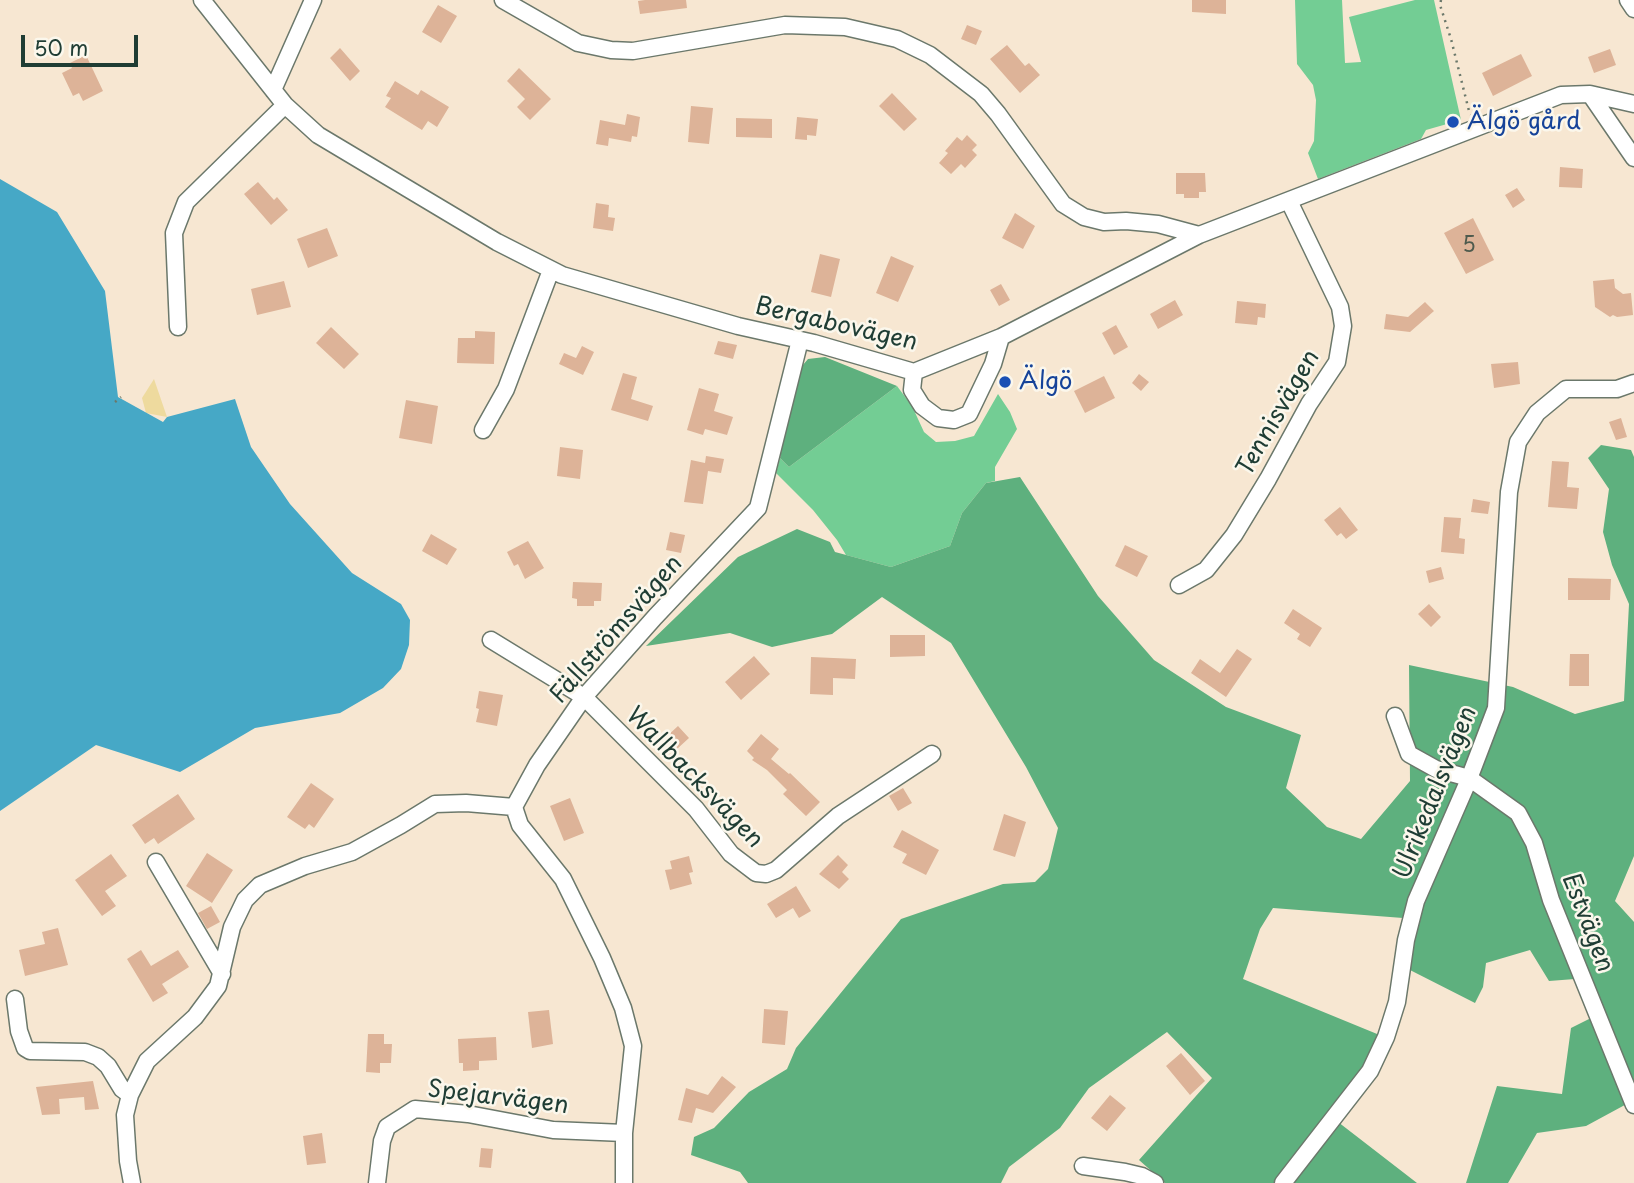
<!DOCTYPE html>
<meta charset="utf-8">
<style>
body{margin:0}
#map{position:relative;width:1634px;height:1183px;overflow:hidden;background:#f7e7d2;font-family:"Playpen Sans",sans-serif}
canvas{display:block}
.scale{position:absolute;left:21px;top:35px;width:117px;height:32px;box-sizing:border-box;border:4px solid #1f3d34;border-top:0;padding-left:9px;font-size:21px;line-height:24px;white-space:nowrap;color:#1f3d34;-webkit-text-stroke:5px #fbf7ec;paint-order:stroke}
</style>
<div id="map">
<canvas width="1634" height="1183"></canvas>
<div class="scale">50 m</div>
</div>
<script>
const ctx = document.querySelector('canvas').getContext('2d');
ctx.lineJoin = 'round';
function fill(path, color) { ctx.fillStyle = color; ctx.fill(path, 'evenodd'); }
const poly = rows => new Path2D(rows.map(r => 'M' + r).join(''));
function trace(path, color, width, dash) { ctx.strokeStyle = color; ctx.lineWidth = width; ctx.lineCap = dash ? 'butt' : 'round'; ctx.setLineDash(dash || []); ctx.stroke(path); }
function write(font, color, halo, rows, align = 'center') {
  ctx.font = font + ' "Playpen Sans",sans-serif'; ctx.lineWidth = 5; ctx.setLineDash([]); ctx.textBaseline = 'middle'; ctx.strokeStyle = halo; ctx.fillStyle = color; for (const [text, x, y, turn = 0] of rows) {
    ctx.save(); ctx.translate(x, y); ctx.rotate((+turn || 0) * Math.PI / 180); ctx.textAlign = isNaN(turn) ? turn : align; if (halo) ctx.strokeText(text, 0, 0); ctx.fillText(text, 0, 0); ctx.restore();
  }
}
fill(poly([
 [1295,0,1342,0,1345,63,1361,62,1349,17,1415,0,1434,0,1461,120,1426,130,1421,139,1318,179,1308,153,1314,141,1316,100,1313,85,1297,64],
 [897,386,912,406,924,432,936,442,955,441,974,436,998,394,1010,412,1017,429,995,467,995,481,986,483,962,513,950,546,891,567,846,555,837,540,813,510,776,473,780,458,789,467]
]), '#73cd94');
fill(poly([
 [825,357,897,386,789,467,780,458,797,372,808,359],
 [1601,445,1631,450,1634,457,1634,856,1615,901,1634,922,1634,1100,1586,1126,1537,1133,1508,1183,1466,1183,1497,1086,1562,1094,1571,1028,1605,1011,1588,978,1549,981,1530,950,1486,963,1483,987,1475,1003,1408,969,1403,918,1273,908,1260,929,1243,979,1382,1036,1365,1068,1329,1115,1417,1183,1165,1183,1139,1160,1212,1078,1167,1032,1089,1088,1060,1128,1009,1167,1001,1183,748,1183,740,1172,691,1155,694,1137,714,1128,749,1092,787,1069,796,1048,901,919,1003,884,1035,882,1048,869,1058,828,1026,767,951,643,882,597,832,634,772,647,730,633,646,646,738,557,797,529,830,542,835,552,891,567,950,546,962,513,986,483,1020,477,1098,596,1154,660,1226,707,1301,735,1286,788,1327,827,1361,839,1410,781,1409,665,1513,687,1575,714,1624,701,1629,604,1612,565,1603,532,1609,489,1588,458]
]), '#5eb07e');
fill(poly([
 [154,379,167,417,146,413,142,398]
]), '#eeda9e');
fill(poly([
 [0,179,57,212,105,291,118,397,163,422,167,417,235,399,251,447,290,504,352,573,401,604,410,620,409,645,401,669,383,688,340,713,255,728,180,772,96,745,0,811]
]), '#46a8c6');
fill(poly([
 [645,0,686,0,687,8,640,14,638,1],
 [1192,0,1226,0,1226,14,1192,12],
 [438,5,457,16,441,43,422,32],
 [967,25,982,31,976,45,961,39],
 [1007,45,1025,66,1029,63,1040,75,1020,93,990,59],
 [340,48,360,71,350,81,330,58],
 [1610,49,1616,65,1594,73,1588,57],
 [1521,54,1532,76,1493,96,1482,73],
 [86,55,103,91,83,101,79,93,73,96,62,73,72,68,70,63],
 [519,68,551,99,530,120,517,107,525,99,507,81],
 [395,81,418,95,421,90,449,107,437,127,428,121,422,130,385,107,391,98,386,96],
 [892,93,917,119,904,131,879,106],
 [691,106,713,108,709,144,688,142],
 [627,114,640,117,637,137,632,136,631,142,609,138,608,146,596,144,600,120,625,125],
 [797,117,818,119,816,136,807,135,807,140,795,139],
 [736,118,772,119,772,138,736,137],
 [967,135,977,145,972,150,977,155,965,168,961,164,951,174,939,163,948,153,945,151,957,137,962,141],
 [1560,167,1583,169,1582,188,1559,187],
 [1176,173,1205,173,1206,192,1199,192,1199,198,1184,198,1184,194,1176,194],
 [258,182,274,200,277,197,288,210,271,225,244,194],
 [1517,188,1525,200,1513,208,1505,195],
 [596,203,609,205,608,217,615,218,613,231,593,228],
 [1015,213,1035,226,1023,249,1002,238],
 [1473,218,1494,260,1466,274,1444,233],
 [327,228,338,256,308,268,297,239],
 [820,254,840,259,831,297,811,292],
 [891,256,914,266,898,302,876,293],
 [1614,279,1615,288,1623,294,1631,293,1633,315,1617,317,1613,315,1610,317,1595,307,1593,281],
 [284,281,291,307,257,315,251,289],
 [1001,284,1010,300,999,306,990,290],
 [1175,300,1183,315,1158,329,1150,314],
 [1237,301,1266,304,1265,318,1258,317,1257,325,1235,323],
 [1425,302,1434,311,1410,332,1384,329,1386,314,1408,317],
 [1116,325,1128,347,1114,355,1102,333],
 [331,327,359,354,344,369,316,343],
 [475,331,495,332,494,364,457,363,458,338,475,338],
 [718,341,737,345,733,359,714,354],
 [582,346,594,352,583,375,559,364,564,353,576,358],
 [1518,362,1520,384,1494,388,1491,364],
 [623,373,637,377,631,399,653,406,648,421,611,410],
 [1139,374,1149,382,1141,391,1132,383],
 [1104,376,1115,398,1085,413,1074,391],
 [699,388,719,394,714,411,733,417,727,435,705,429,703,435,687,430],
 [406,400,438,406,432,444,399,438],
 [1621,418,1627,437,1616,440,1609,422],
 [560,447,583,450,580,479,557,476],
 [706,456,724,459,721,473,708,471,703,504,684,502,691,460,705,463],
 [1552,461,1569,462,1567,487,1579,488,1577,509,1548,507],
 [1473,499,1490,502,1488,514,1471,512],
 [1340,507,1358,530,1346,539,1341,533,1337,536,1324,520],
 [1444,517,1461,518,1459,538,1465,539,1464,554,1441,552],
 [670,532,685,535,681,553,666,550],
 [431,534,457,549,447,565,422,551],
 [528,541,544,568,525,579,518,564,514,566,507,552],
 [1125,545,1148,556,1137,577,1115,566],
 [1441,567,1444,579,1429,583,1426,571],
 [1568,578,1611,579,1610,600,1568,600],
 [573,582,602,583,601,601,594,601,594,606,577,606,577,599,572,598],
 [1429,604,1441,617,1431,627,1418,614],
 [1293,609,1322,628,1310,647,1297,639,1300,634,1284,623],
 [890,635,925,635,925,656,890,657],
 [1237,649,1252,659,1226,697,1191,673,1200,659,1220,673],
 [1570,654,1589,654,1589,686,1569,686],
 [754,656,770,674,741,700,725,682],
 [811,657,856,659,855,679,833,678,833,695,810,694],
 [479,691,503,695,497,726,476,722,479,709,476,708],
 [678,726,689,738,677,749,666,737],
 [761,734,779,749,771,759,789,774,790,773,820,802,806,816,783,794,787,790,767,770,752,760,754,758,747,751],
 [311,783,334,799,314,828,309,824,305,829,287,817],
 [903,788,912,803,898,811,889,796],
 [178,794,195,819,158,844,154,838,145,844,132,825],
 [570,798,584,833,564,841,550,806],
 [1004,814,1026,822,1015,857,993,850],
 [902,830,939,850,926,875,902,863,907,854,893,847],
 [207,853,233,870,212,903,186,886],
 [111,854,127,876,105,891,116,906,102,916,75,880],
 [838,855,848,865,842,872,849,879,839,889,819,874],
 [689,856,693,872,689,873,692,884,670,890,665,870,672,869,670,861],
 [796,886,811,911,799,918,793,908,776,918,767,904],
 [211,906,220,922,207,929,198,913],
 [58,928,68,965,25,976,19,950,45,944,42,932],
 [141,950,151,966,178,950,189,967,162,984,168,993,153,1002,127,959],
 [764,1009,788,1011,785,1045,762,1043],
 [549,1010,553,1044,532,1048,528,1012],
 [368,1034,384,1034,384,1044,392,1044,391,1063,380,1063,380,1073,366,1072],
 [496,1037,497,1060,479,1061,479,1070,463,1071,463,1063,459,1063,458,1039],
 [1181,1053,1205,1081,1190,1095,1166,1066],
 [722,1076,736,1087,713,1113,696,1108,692,1123,678,1120,686,1088,708,1095],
 [93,1081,99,1109,85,1110,84,1097,59,1099,60,1114,42,1115,36,1087],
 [1110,1095,1126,1108,1107,1131,1091,1118],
 [322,1133,326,1163,307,1165,303,1136],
 [481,1148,493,1149,491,1168,479,1167]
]), '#ddb398');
const minor = poly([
 [202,0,285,105,318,135,497,242,562,275,738,326,814,343,914,372,1001,337,1199,235,1561,95,1590,94,1634,104],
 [503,0,578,43,611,50,633,51,785,25,845,27,897,39,930,55,981,94,998,114,1063,204,1084,217,1104,222,1126,221,1158,224,1199,235],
 [1628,0,1634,9],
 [273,90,313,0],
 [1590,94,1634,158],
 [178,327,174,233,186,202,285,105],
 [914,372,912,390,922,406,938,418,954,420,969,414,993,364,1001,337],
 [483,430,506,389,551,270],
 [1179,585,1206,570,1234,535,1268,479,1309,404,1337,362,1343,326,1340,307,1289,201],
 [491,640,584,697,696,809,731,854,756,873,766,874,776,870,838,816,932,754],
 [1395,716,1409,754,1436,769,1469,778,1518,813,1534,843,1551,900,1634,1105],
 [156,862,222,974],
 [15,999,19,1031,25,1048,30,1051,85,1052,98,1057,108,1066,122,1089,130,1095],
 [1083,1166,1125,1172,1142,1176,1155,1183],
 [132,1183,128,1161,125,1115,130,1095,147,1061,195,1017,218,986,232,927,245,900,260,885,305,866,352,852,401,825,435,804,466,803,514,807],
 [377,1183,382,1141,387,1127,415,1109,468,1114,553,1130,624,1133],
 [624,1183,624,1133,633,1046,623,1008,602,958,563,879,520,825,514,807,537,765,584,697,655,617,758,508,800,340],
 [1283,1183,1370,1071,1386,1037,1397,1002,1406,940,1416,901,1467,784,1496,708,1509,492,1518,442,1537,413,1566,389,1617,389,1634,383]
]);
trace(minor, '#6b786b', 19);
trace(poly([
 [1441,0,1440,5,1451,39,1470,115],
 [115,402,121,397]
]), '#6b786b', 2.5, [2, 5]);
trace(minor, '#fff', 16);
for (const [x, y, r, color] of [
 [1453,122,7,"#1a4fb4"],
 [1005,382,7,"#1a4fb4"]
]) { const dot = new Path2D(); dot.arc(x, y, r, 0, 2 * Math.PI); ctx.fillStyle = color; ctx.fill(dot); trace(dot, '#fbf7ec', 2.5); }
write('21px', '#4e5a4d', null, [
 ["5",1469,246]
]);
write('24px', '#164399', '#fbf7ec', [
 ["Älgö gård",1467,122],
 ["Älgö",1019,382]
], 'left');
write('24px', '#1f3d34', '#fbf7ec', [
 ["Bergabovägen",836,325,13],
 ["Tennisvägen",1279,413,-60],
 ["Fällströmsvägen",617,630,-49],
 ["Wallbacksvägen",694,778,46],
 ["Ulrikedalsvägen",1436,793,-68],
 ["Estvägen",1587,923,69],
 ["Spejarvägen",498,1098,7]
]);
</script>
